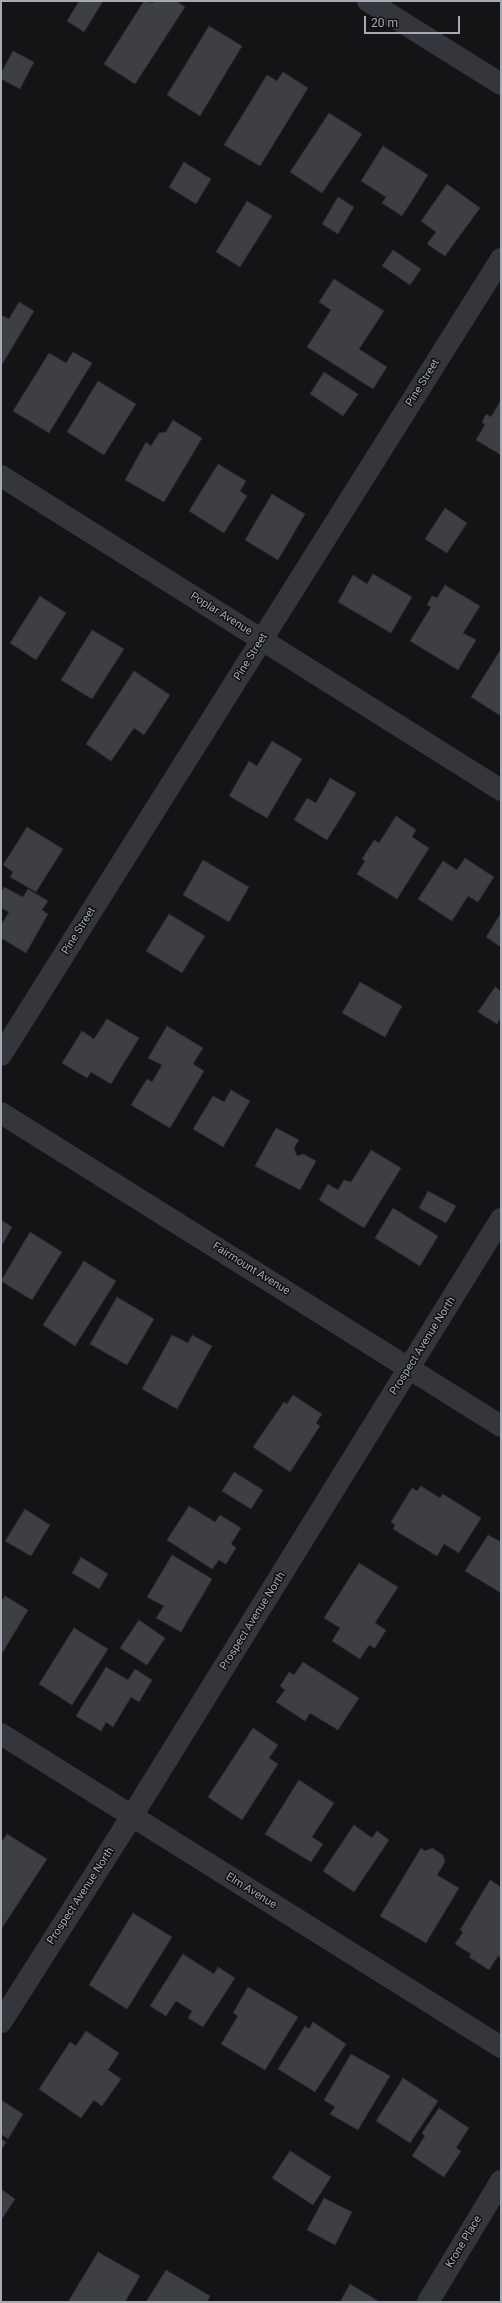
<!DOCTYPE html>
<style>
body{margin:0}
#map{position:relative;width:502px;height:2303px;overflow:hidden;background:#141416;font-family:Roboto,sans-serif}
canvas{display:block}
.frame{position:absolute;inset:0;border:2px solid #a5aab7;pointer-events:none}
.scale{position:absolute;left:364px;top:16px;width:96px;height:18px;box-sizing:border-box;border:2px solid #a5aab7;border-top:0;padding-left:5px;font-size:12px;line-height:14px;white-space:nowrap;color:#a5aab7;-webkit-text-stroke:3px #0f0f11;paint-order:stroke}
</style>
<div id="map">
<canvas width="502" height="2303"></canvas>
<div class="frame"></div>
<div class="scale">20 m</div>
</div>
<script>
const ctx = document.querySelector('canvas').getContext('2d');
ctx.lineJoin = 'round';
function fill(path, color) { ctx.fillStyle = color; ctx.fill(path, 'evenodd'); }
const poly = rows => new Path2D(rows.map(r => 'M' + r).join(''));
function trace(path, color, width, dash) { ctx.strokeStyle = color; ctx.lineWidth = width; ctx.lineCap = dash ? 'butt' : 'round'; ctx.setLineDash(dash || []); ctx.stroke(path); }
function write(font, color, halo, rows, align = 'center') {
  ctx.font = font + ' Roboto,sans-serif'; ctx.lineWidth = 3; ctx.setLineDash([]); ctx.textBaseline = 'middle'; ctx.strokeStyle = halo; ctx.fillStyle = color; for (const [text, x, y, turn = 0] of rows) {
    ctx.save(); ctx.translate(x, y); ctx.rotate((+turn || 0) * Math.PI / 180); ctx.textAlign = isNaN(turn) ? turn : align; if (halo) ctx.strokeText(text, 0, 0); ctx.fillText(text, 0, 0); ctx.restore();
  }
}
const building = poly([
 [79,1,103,1,84,32,67,21,79,1],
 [144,1,153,3,154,1,176,1,185,7,135,84,104,64,144,1],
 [209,26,242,46,200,116,167,95,209,26],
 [13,51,34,62,20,89,1,79,1,73,13,51],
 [283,72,308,88,260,166,224,145,267,75,277,81,283,72],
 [329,113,362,134,322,193,290,172,329,113],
 [383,146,428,175,402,216,382,203,386,197,361,181,383,146],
 [184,162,211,179,196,204,169,187,184,162],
 [447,184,480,208,445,256,427,244,436,232,421,221,447,184],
 [338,197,354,207,338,234,322,224,338,197],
 [247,201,272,216,240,267,216,252,247,201],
 [393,250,421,269,410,285,382,266,393,250],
 [334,279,384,311,359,349,387,367,373,389,307,347,331,310,319,302,334,279],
 [19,302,34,311,1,366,1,315,9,319,19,302],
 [73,352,92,363,49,433,13,411,49,353,66,363,73,352],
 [324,372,358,394,343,416,310,394,324,372],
 [98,381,136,404,104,455,67,432,98,381],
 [501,400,501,455,476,440,485,425,482,422,486,414,491,417,501,400],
 [173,420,202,438,164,502,125,480,146,442,151,446,159,433,166,432,173,420],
 [218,464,246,481,240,491,247,496,224,533,189,511,218,464],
 [272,494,305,514,278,560,245,540,272,494],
 [445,508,467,523,447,553,425,539,445,508],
 [373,574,412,597,391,633,338,602,353,575,367,584,373,574],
 [445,585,480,606,463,633,476,640,458,670,410,641,431,607,427,605,432,596,437,598,445,585],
 [40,596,66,613,36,660,10,643,40,596],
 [92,630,124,649,92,699,61,680,92,630],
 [501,649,501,716,471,697,501,649],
 [134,671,170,695,144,735,134,728,111,761,86,744,134,671],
 [272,741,302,759,267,818,229,796,249,761,257,766,272,741],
 [330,778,356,793,327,840,294,820,307,798,316,803,330,778],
 [396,816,416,830,412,837,429,848,397,899,357,874,365,861,362,859,374,840,379,843,396,816],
 [27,827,63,849,36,892,10,877,13,872,3,865,27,827],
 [465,858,494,877,478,902,468,896,452,921,418,899,443,861,457,870,465,858],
 [203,860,249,887,229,922,183,895,203,860],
 [4,887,23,897,28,889,48,901,42,910,48,914,26,953,1,938,1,925,9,912,1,908,1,892,4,887],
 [501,913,501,947,486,937,501,913],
 [169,914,205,936,182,973,146,951,169,914],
 [360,982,402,1006,385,1037,342,1013,360,982],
 [495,987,501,991,501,1018,497,1024,478,1012,495,987],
 [107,1019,139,1038,111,1084,91,1072,87,1078,62,1063,82,1031,94,1039,107,1019],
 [167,1026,203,1048,193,1064,204,1071,170,1128,131,1105,147,1079,152,1082,162,1065,148,1058,167,1026],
 [231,1090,250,1101,223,1147,193,1129,213,1096,224,1102,231,1090],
 [276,1128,299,1140,294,1148,297,1156,303,1154,316,1161,300,1190,255,1166,276,1128],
 [371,1150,401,1168,364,1228,319,1200,328,1184,338,1190,344,1180,351,1182,371,1150],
 [428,1191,456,1206,446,1223,419,1208,428,1191],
 [393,1208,438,1236,420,1266,375,1238,393,1208],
 [1,1220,12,1227,1,1247,1,1220],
 [30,1232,62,1252,32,1300,1,1281,30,1232],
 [84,1261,116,1281,75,1346,43,1325,84,1261],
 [117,1297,154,1319,127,1365,90,1344,117,1297],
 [172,1335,188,1343,192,1335,212,1346,177,1409,142,1389,172,1335],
 [293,1395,322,1414,316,1423,320,1426,290,1472,253,1447,284,1402,287,1404,293,1395],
 [234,1472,263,1490,251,1509,222,1491,234,1472],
 [421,1486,440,1498,443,1494,481,1518,459,1553,444,1544,437,1556,393,1529,395,1525,391,1522,412,1488,417,1491,421,1486],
 [189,1506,215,1522,220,1515,241,1528,231,1544,236,1548,226,1564,219,1560,212,1569,167,1540,189,1506],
 [25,1509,50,1525,31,1556,5,1541,25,1509],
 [488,1535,501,1542,501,1593,465,1571,488,1535],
 [172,1555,212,1579,181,1632,156,1618,164,1606,147,1597,172,1555],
 [81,1557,108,1574,99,1589,72,1573,81,1557],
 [359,1563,398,1587,375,1623,386,1630,375,1648,369,1645,360,1659,332,1641,340,1628,324,1618,359,1563],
 [5,1596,28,1610,1,1655,1,1602,5,1596],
 [139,1620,165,1638,147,1665,120,1648,139,1620],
 [74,1628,108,1649,72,1705,39,1684,74,1628],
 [303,1662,359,1698,338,1730,310,1713,305,1721,276,1702,285,1690,280,1686,289,1672,294,1675,303,1662],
 [106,1667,128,1680,135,1669,152,1680,139,1702,131,1697,113,1727,106,1722,101,1731,76,1716,106,1667],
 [253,1728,278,1745,269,1758,278,1764,242,1820,208,1797,253,1728],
 [299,1780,334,1803,312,1837,323,1844,311,1862,265,1834,299,1780],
 [354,1825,372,1838,377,1831,389,1840,354,1892,323,1871,354,1825],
 [7,1834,47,1859,2,1928,1,1843,7,1834],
 [421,1848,425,1851,432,1848,443,1855,445,1862,437,1875,459,1888,426,1943,380,1916,421,1848],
 [490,1880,501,1887,501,1958,498,1956,489,1970,469,1957,471,1954,455,1944,463,1932,460,1930,490,1880],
 [133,1913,172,1937,127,2009,89,1985,133,1913],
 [183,1954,214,1974,218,1967,235,1978,203,2027,188,2018,192,2011,176,2001,166,2016,150,2006,183,1954],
 [248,1987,298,2017,265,2070,221,2044,238,2016,233,2013,248,1987],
 [313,2022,346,2044,315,2092,278,2069,305,2026,309,2029,313,2022],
 [86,2031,119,2053,108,2070,121,2079,102,2106,94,2100,81,2118,39,2089,70,2042,76,2046,86,2031],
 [351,2054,390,2076,358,2130,330,2114,335,2107,324,2100,351,2054],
 [403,2078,438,2101,410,2143,376,2121,403,2078],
 [1,2100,23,2114,8,2139,1,2134,1,2100],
 [439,2108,469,2128,456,2148,461,2151,444,2177,412,2156,425,2136,422,2133,439,2108],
 [1,2139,6,2142,1,2151,1,2139],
 [290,2151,331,2177,313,2205,272,2178,290,2151],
 [1,2189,15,2199,1,2220,1,2189],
 [324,2198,352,2212,335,2245,307,2230,324,2198],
 [98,2252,140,2276,125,2302,68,2302,98,2252],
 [166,2270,210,2296,207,2302,146,2302,166,2270],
 [350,2284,378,2301,378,2302,340,2302,350,2284]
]);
fill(building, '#3e3f43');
trace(building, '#2e2e32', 1);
trace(poly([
 [368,1,501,84],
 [1,476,501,790],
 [1,1055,501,259],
 [1,1113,501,1426],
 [1,1734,501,2047],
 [1,2022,132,1816,501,1219],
 [428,2302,501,2181]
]), '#35363b', 22);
write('11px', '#a5aab7', '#0f0f11', [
 ["Pine Street",423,383,-58],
 ["Poplar Avenue",221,614,32],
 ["Pine Street",251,657,-58],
 ["Pine Street",79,931,-58],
 ["Fairmount Avenue",251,1269,32],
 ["Prospect Avenue North",423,1346,-58],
 ["Prospect Avenue North",253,1621,-58],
 ["Elm Avenue",251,1891,32],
 ["Prospect Avenue North",81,1896,-57],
 ["Krone Place",464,2242,-59]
]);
</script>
